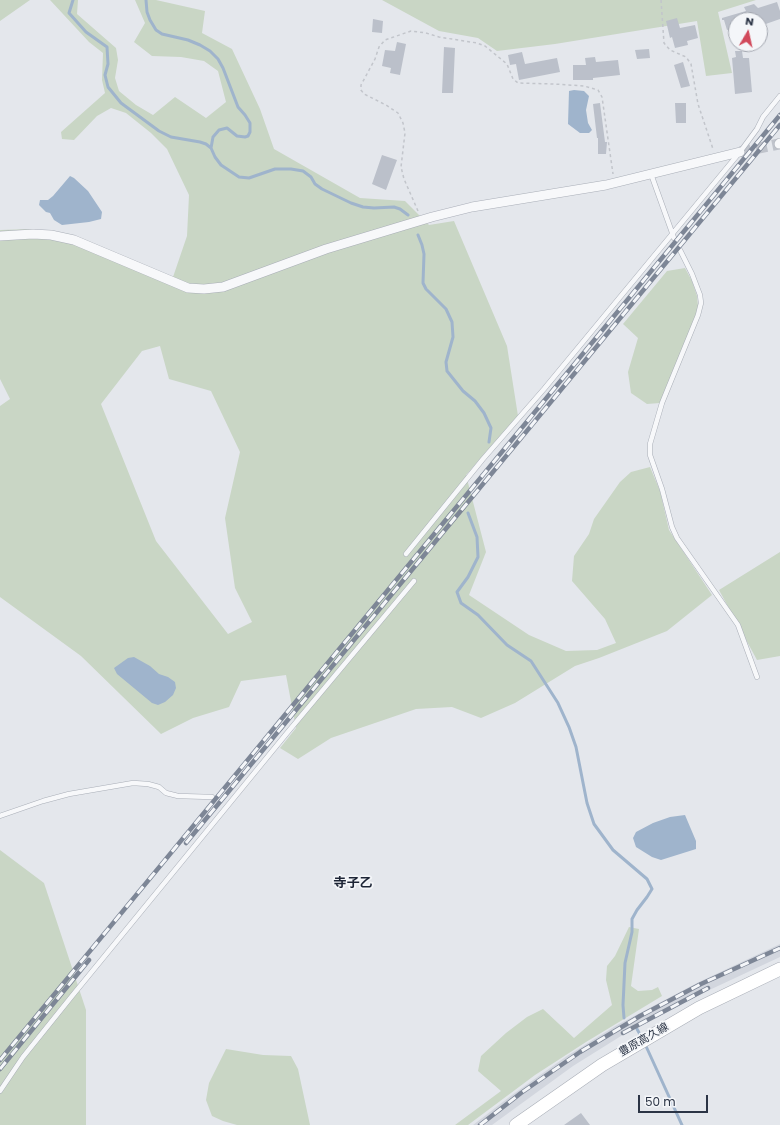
<!DOCTYPE html>
<meta charset="utf-8">
<style>
body{margin:0}
#map{position:relative;width:780px;height:1125px;overflow:hidden;background:#e4e7ec;font-family:Poppins,sans-serif}
canvas{display:block}
.north{position:absolute;left:728px;top:12px;width:40px;height:40px;box-sizing:border-box;background:#f4f6f9;border:1px solid #a4a8b1;border-radius:50%;rotate:9deg;font-size:11px;font-weight:700;line-height:16px;text-align:center;color:#2b3445}
.north::after{content:'';display:block;margin:auto;width:14px;height:18px;background:#d1495b;clip-path:polygon(50% 0,100% 100%,50% 72%,0 100%)}
.scale{position:absolute;left:638px;top:1095px;width:70px;height:18px;box-sizing:border-box;border:2px solid #2b3445;border-top:0;padding-left:5px;font-size:12px;line-height:14px;white-space:nowrap;color:#2b3445;-webkit-text-stroke:3px #f4f6f9;paint-order:stroke}
</style>
<div id="map">
<canvas width="780" height="1125"></canvas>
<div class="north">N</div>
<div class="scale">50 m</div>
</div>
<script>
const ctx = document.querySelector('canvas').getContext('2d');
ctx.lineJoin = 'round';
function fill(path, color) { ctx.fillStyle = color; ctx.fill(path, 'evenodd'); }
const poly = rows => new Path2D(rows.map(r => 'M' + r).join(''));
function trace(path, color, width, dash) { ctx.strokeStyle = color; ctx.lineWidth = width; ctx.lineCap = dash ? 'butt' : 'round'; ctx.setLineDash(dash || []); ctx.stroke(path); }
function write(font, color, halo, rows, align = 'center') {
  ctx.font = font + ' Poppins,"Noto Sans JP",sans-serif'; ctx.lineWidth = 3.5; ctx.setLineDash([]); ctx.textBaseline = 'middle'; ctx.strokeStyle = halo; ctx.fillStyle = color; for (const [text, x, y, turn = 0] of rows) {
    ctx.save(); ctx.translate(x, y); ctx.rotate((+turn || 0) * Math.PI / 180); ctx.textAlign = isNaN(turn) ? turn : align; if (halo) ctx.strokeText(text, 0, 0); ctx.fillText(text, 0, 0); ctx.restore();
  }
}
fill(poly([
 [780,944,780,957,703,993,621,1036,573,1066,492,1125,473,1125,512,1095,567,1056,617,1025,699,982]
]), '#d2d6de');
fill(poly([
 [0,0,30,0,0,21],
 [50,0,78,0,77,14,116,48,118,60,115,78,119,91,136,105,153,115,175,97,206,118,226,102,218,71,204,61,181,57,152,56,134,42,145,23,135,0,156,0,205,11,202,33,232,49,260,109,274,149,360,198,405,201,429,225,454,221,507,346,518,416,466,475,486,552,469,595,529,635,566,651,597,650,616,643,605,619,572,581,574,556,589,534,594,519,620,482,631,472,650,467,660,491,669,530,712,595,667,631,599,658,575,666,515,703,481,718,452,707,416,709,331,738,298,759,280,748,296,728,286,675,241,681,229,707,193,718,161,734,81,656,0,597,0,406,10,399,0,379,0,230,31,229,69,234,173,277,187,236,189,195,167,149,151,133,126,113,111,108,97,116,74,140,62,139,61,132,105,93,102,80,103,53,89,42],
 [160,346,169,379,211,391,240,452,225,518,235,588,252,622,228,634,156,541,101,404,142,351],
 [382,0,756,0,718,12,732,73,706,76,697,21,555,44,497,51,478,38,439,31],
 [685,268,692,281,697,296,698,306,696,315,660,403,647,404,631,393,628,372,638,338,623,324,667,271],
 [780,552,780,656,757,660,719,590],
 [0,850,44,883,86,1010,86,1125,0,1125],
 [629,927,639,929,631,986,638,991,652,990,658,987,662,996,586,1042,535,1075,468,1125,455,1125,501,1091,478,1071,481,1056,506,1033,527,1017,543,1009,574,1038,612,1005,606,980,607,966,615,956],
 [226,1049,263,1055,291,1056,298,1069,310,1125,237,1125,223,1121,212,1116,206,1100,209,1083]
]), '#c9d6c5');
fill(poly([
 [574,90,584,91,589,96,586,110,588,123,592,130,589,133,580,133,568,124,569,91],
 [70,176,74,178,88,191,102,212,101,219,89,222,62,225,54,220,50,213,46,212,39,205,40,200,48,200,53,196],
 [134,657,150,666,159,674,168,677,175,682,176,688,173,695,165,702,158,705,152,703,117,674,114,668,128,658],
 [685,815,696,841,696,849,661,860,652,857,636,847,633,838,636,832,653,823,670,817]
]), '#9fb4cc');
trace(poly([
 [73,0,69,13,86,32,107,47,108,64,105,75,108,87,121,103,159,131,171,137,200,142,206,144,211,148,215,157,221,165,239,177,249,178,275,169,291,169,303,171,311,177,315,184,322,189,351,203,363,207,374,208,394,207,400,209,408,215],
 [146,0,147,12,150,20,156,30,162,34,188,40,200,45,210,51,218,59,223,68,238,107,245,115,250,123,250,132,248,136,245,137,237,136,227,128,219,130,213,137,211,148],
 [418,235,422,245,424,254,423,283,426,289,446,309,452,322,453,337,446,362,447,371,463,391,475,401,484,413,491,428,489,442],
 [468,513,477,537,478,557,468,577,457,592,461,603,478,615,507,645,531,661,558,703,569,727,576,747,587,803,594,824,613,850,647,879,652,889,647,897,637,910,632,919,632,932,625,963,623,1005,624,1018],
 [637,1029,642,1038],
 [645,1044,682,1125]
]), '#9fb4cc', 3);
fill(poly([
 [777,2,780,11,780,19,760,26,760,20,736,20,736,27,727,30,724,20,722,20,722,18,746,11,744,7,754,4,758,8],
 [677,18,680,28,695,25,698,38,687,41,688,45,675,48,672,37,670,38,666,21],
 [373,19,383,21,382,33,372,32],
 [397,42,406,44,400,75,390,73,391,68,382,66,385,50,395,51],
 [444,47,455,48,453,93,442,93],
 [649,49,650,58,637,59,635,50],
 [735,51,742,51,743,58,749,58,752,92,735,94,732,58,736,57],
 [522,52,525,64,557,58,560,72,519,80,516,64,510,65,508,55],
 [595,57,596,62,618,60,620,75,593,78,593,80,573,80,573,65,586,65,585,58],
 [683,62,690,86,681,88,674,65],
 [600,103,605,142,607,142,606,154,598,154,598,138,597,138,593,104],
 [675,103,686,103,686,123,676,123],
 [382,155,397,160,386,190,372,184],
 [581,1113,590,1125,564,1125]
]), '#bbc0ca');
trace(poly([
 [740,152,779,144]
]), '#bfc3cb', 11, [11, 5.5]);
const service = poly([
 [651,174,674,238],
 [680,250,692,274,700,295,701,303,698,315,662,403,650,444,650,455,662,489,672,527,677,538,738,625,757,677],
 [406,554,483,459,544,389,740,152,757,129,763,117,780,96],
 [0,816,43,801,69,794,133,783,148,784,159,787,166,793,178,796,212,797],
 [0,1091,23,1057,72,996,287,733,414,581]
]);
const minor = poly([
 [779,144,780,143],
 [0,236,33,234,51,235,74,240,188,288,204,289,223,287,326,249,432,217,472,207,606,185,740,152]
]);
const secondary = poly([
 [516,1125,602,1065,699,1008,780,969]
]);
trace(service, '#a9aeb7', 5.5);
trace(minor, '#a9aeb7', 10);
trace(secondary, '#a9aeb7', 14);
trace(poly([
 [661,0,664,43,670,50,686,57,691,64,698,104,713,149],
 [418,211,404,179,401,167,405,133,403,123,398,113,386,105,364,94,361,90,361,85,375,59,379,47,385,40,411,31,426,33,439,37,477,43,485,46,507,64,513,79,518,83,554,84,584,86,598,90,602,97,613,174]
]), '#c2c5cb', 1.5, [3, 3]);
trace(service, '#f7f8fa', 4.5);
trace(minor, '#f7f8fa', 9);
trace(secondary, '#fff', 13);
const rail = poly([
 [186,843,780,125],
 [623,1033,708,988],
 [0,1060,780,115],
 [0,1069,89,960],
 [480,1125,521,1093,580,1052,640,1016,701,984,780,948]
]);
trace(rail, '#7d8696', 4.5);
trace(rail, '#f4f6f9', 3, [9]);
write('11px', '#2b3445', '#f4f6f9', [
 ["豊原高久線",644,1040,-30]
]);
write('bold 13px', '#1d2536', '#f4f6f9', [
 ["寺子乙",353,884]
]);
</script>
